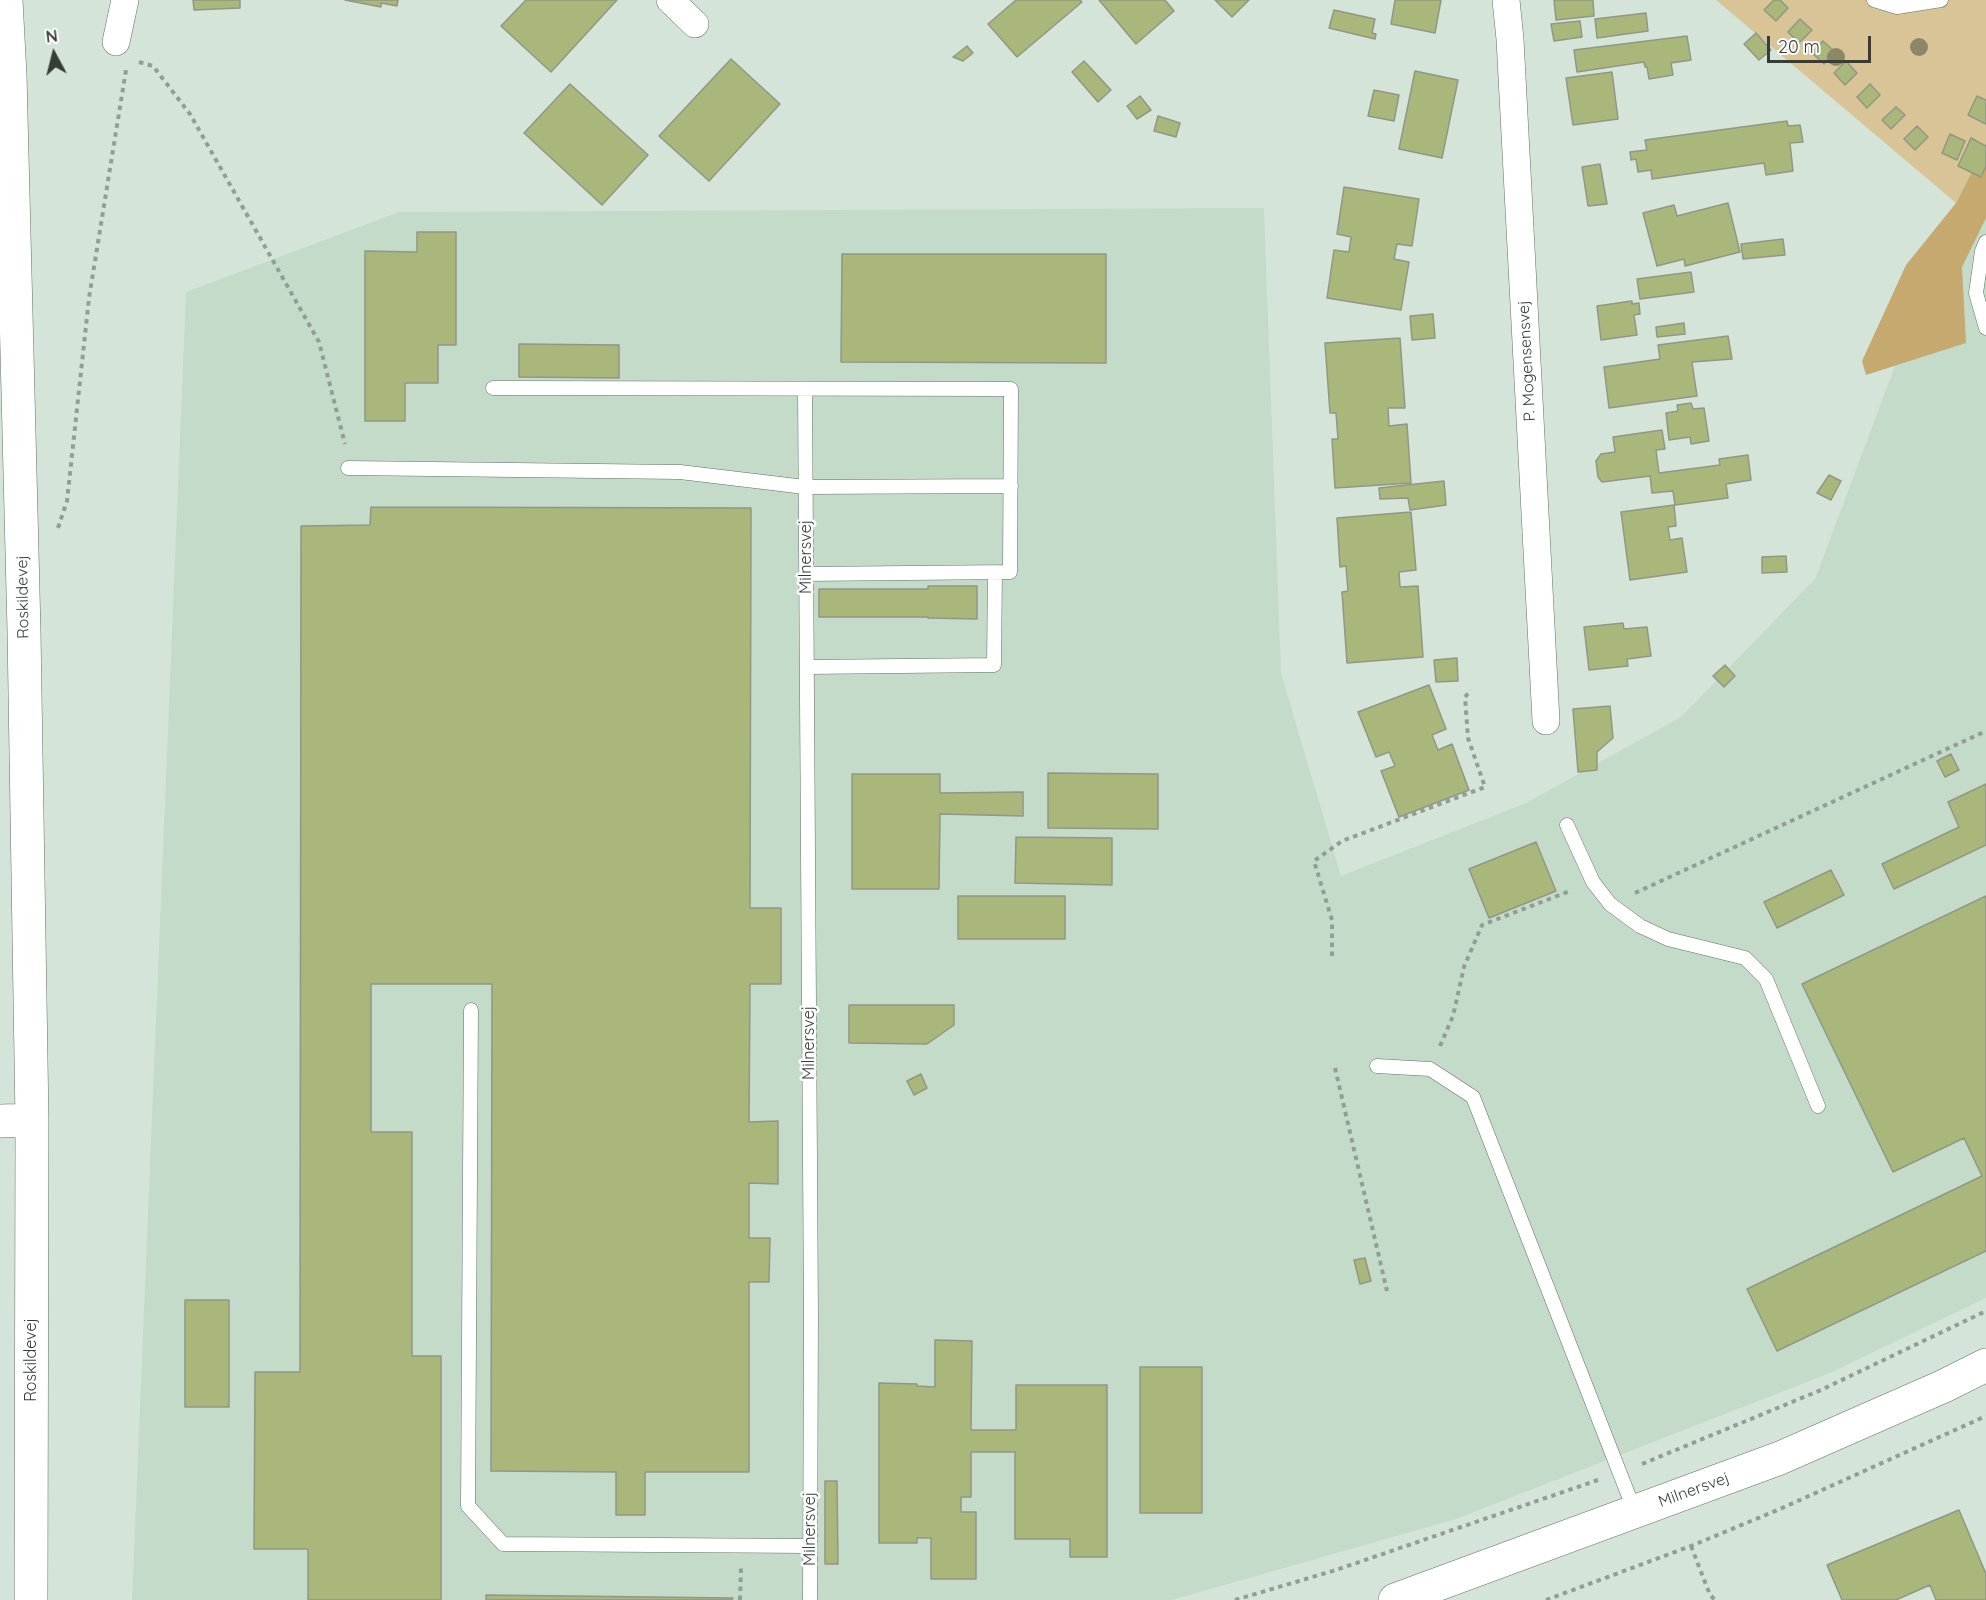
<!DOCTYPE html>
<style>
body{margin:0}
#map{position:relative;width:1986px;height:1600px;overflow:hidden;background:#d5e4d8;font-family:Quicksand,sans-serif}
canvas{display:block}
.north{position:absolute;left:24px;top:24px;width:60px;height:60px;-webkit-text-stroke:4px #fff;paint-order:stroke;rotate:353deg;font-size:16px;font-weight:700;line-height:24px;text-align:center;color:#363d38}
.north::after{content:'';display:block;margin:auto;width:21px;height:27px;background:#363d38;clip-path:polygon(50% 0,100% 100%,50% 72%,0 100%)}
.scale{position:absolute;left:1767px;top:36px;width:104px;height:27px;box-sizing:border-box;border:3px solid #363d38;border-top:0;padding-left:8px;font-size:18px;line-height:21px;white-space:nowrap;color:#363d38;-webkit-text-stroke:4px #fff;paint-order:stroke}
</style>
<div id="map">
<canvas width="1986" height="1600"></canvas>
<div class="north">N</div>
<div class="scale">20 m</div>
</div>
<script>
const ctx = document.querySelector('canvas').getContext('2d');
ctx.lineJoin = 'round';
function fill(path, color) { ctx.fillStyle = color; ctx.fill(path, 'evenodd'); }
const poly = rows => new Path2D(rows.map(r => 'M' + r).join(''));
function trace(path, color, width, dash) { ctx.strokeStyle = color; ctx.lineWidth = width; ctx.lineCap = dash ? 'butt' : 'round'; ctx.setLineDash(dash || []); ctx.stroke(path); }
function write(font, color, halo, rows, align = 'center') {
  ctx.font = font + ' Quicksand,sans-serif'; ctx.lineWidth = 5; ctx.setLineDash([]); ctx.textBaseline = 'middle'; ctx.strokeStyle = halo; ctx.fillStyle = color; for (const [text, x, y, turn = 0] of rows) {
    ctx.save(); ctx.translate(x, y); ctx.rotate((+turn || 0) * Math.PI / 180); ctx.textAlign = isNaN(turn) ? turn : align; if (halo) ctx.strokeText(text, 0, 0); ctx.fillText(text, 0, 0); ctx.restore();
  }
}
fill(poly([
 [1986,188,1986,1298,1830,1373,1456,1519,1172,1600,132,1600,186,292,399,212,1264,208,1281,673,1341,876,1526,803,1681,717,1815,579,1956,203]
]), '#c5dbca');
fill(poly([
 [1716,0,1986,0,1986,144,1956,203]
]), '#d9c498');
fill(poly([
 [1986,144,1986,218,1962,267,1966,343,1866,375,1862,361,1906,265,1956,203]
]), '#c5a96e');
const building = poly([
 [193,0,240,0,240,8,194,10,193,0],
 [345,0,398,0,397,6,381,3,381,7,345,0],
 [526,0,617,0,551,72,501,26,526,0],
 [1016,0,1080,0,1082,2,1017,57,988,24,1016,0],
 [1099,0,1165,0,1174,11,1136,44,1099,0],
 [1215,0,1249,0,1232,17,1215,0],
 [1395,0,1441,0,1435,33,1391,24,1395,0],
 [1554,0,1593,0,1594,16,1556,20,1554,0],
 [1774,0,1780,0,1788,8,1776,21,1764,10,1774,0],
 [1334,10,1375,19,1372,33,1376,34,1375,39,1329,28,1334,10],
 [1646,13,1648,31,1597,38,1595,19,1646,13],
 [1800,19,1812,30,1799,43,1788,32,1800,19],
 [1580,21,1582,37,1554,41,1551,24,1580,21],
 [1756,33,1771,50,1759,60,1744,44,1756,33],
 [1687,36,1691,60,1671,63,1673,75,1649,79,1647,67,1645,67,1644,62,1577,72,1574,50,1687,36],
 [1823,41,1834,51,1824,64,1812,53,1823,41],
 [967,46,973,53,963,61,953,57,967,46],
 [731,59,780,104,709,181,659,136,731,59],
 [1084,61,1111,90,1098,102,1072,72,1084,61],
 [1846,61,1857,73,1845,85,1834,73,1846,61],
 [1415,71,1458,80,1442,158,1399,149,1415,71],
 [1612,72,1618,119,1573,125,1566,78,1612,72],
 [570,84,648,155,602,205,524,133,570,84],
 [1870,84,1880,95,1867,108,1857,97,1870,84],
 [1374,90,1399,95,1394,121,1368,116,1374,90],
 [1140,96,1151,110,1137,119,1127,106,1140,96],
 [1977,96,1986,100,1986,124,1968,115,1977,96],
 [1896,107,1905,115,1891,129,1882,120,1896,107],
 [1158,116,1180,123,1176,137,1154,131,1158,116],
 [1787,121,1788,126,1800,125,1803,142,1790,143,1793,171,1766,175,1764,163,1652,179,1651,170,1638,172,1636,159,1631,160,1630,152,1647,150,1645,140,1787,121],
 [1917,126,1928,137,1915,150,1904,139,1917,126],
 [1950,134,1965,141,1957,160,1942,153,1950,134],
 [1971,138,1986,146,1986,166,1981,177,1958,166,1971,138],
 [1600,164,1607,204,1588,206,1582,167,1600,164],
 [1344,187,1419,199,1412,246,1397,244,1394,259,1409,262,1401,310,1327,298,1334,250,1349,252,1351,237,1337,234,1344,187],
 [1728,203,1740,252,1685,266,1684,259,1657,266,1643,213,1674,205,1677,216,1728,203],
 [417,232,456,232,456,345,438,345,438,383,405,383,405,421,365,421,365,251,417,252,417,232],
 [1783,239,1785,255,1743,259,1741,244,1783,239],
 [842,254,1106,254,1106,363,841,362,842,254],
 [1691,272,1694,292,1640,299,1637,279,1691,272],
 [1632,301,1632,304,1639,303,1640,314,1634,315,1637,335,1601,340,1597,306,1632,301],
 [1433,314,1435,338,1412,340,1410,316,1433,314],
 [1684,323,1685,334,1657,337,1656,327,1684,323],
 [1728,336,1732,359,1692,362,1697,396,1609,408,1604,367,1660,359,1658,345,1728,336],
 [1400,338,1405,408,1388,408,1389,426,1407,424,1411,483,1335,488,1332,439,1338,439,1336,413,1330,413,1325,343,1400,338],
 [519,344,619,345,619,378,519,377,519,344],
 [1691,403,1693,409,1704,408,1709,441,1691,444,1690,437,1669,440,1666,413,1678,411,1677,405,1691,403],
 [1662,430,1665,449,1656,450,1659,473,1720,465,1719,459,1748,455,1751,480,1726,484,1728,498,1675,505,1673,491,1652,493,1650,476,1602,482,1598,477,1596,461,1601,454,1615,452,1613,437,1662,430],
 [1829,475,1841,481,1831,500,1817,493,1829,475],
 [1444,481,1446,505,1410,510,1408,498,1380,499,1379,488,1444,481],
 [1674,505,1676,526,1668,527,1670,540,1682,538,1687,572,1630,580,1621,512,1674,505],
 [371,507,751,508,750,908,781,908,781,984,750,984,749,1122,778,1121,778,1184,749,1183,749,1238,770,1238,769,1282,749,1282,749,1472,645,1472,645,1515,616,1515,616,1472,491,1471,492,984,371,984,371,1132,412,1132,412,1356,441,1356,441,1600,308,1600,308,1549,254,1549,255,1372,300,1372,301,526,370,525,371,507],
 [1411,512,1416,570,1399,572,1400,587,1418,586,1423,657,1347,663,1342,592,1348,591,1346,566,1340,567,1337,518,1411,512],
 [1786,556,1787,572,1762,573,1762,557,1786,556],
 [928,586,977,586,977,619,928,618,928,617,819,617,819,589,928,589,928,586],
 [1623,623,1624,629,1647,627,1651,656,1627,659,1628,666,1589,670,1584,627,1623,623],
 [1457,658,1458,681,1436,682,1434,660,1457,658],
 [1725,665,1735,676,1724,687,1713,676,1725,665],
 [1429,685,1446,729,1432,735,1438,750,1452,744,1469,790,1399,817,1381,771,1395,766,1389,752,1376,757,1358,712,1429,685],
 [1610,706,1613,738,1597,752,1597,770,1578,772,1573,709,1610,706],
 [1951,754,1959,770,1945,777,1937,761,1951,754],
 [1048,773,1158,774,1158,829,1048,828,1048,773],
 [852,774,940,774,940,793,1023,792,1023,816,940,814,939,889,852,889,852,774],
 [1986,784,1986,845,1894,889,1882,864,1959,827,1948,802,1986,784],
 [1016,837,1112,838,1112,885,1015,883,1016,837],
 [1536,842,1556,891,1489,918,1469,869,1536,842],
 [1831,870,1844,895,1777,928,1764,902,1831,870],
 [958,896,1065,896,1065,939,958,939,958,896],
 [1986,896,1986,1251,1777,1351,1747,1289,1982,1176,1964,1138,1893,1172,1802,984,1986,896],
 [849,1005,954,1005,954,1025,927,1044,849,1043,849,1005],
 [921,1074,927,1088,914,1095,907,1081,921,1074],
 [1365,1258,1371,1281,1360,1284,1354,1260,1365,1258],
 [185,1300,229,1300,229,1407,185,1407,185,1300],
 [935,1340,972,1341,971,1430,1016,1430,1016,1385,1107,1385,1107,1557,1070,1557,1070,1539,1015,1539,1015,1452,971,1452,971,1497,961,1497,961,1512,976,1512,976,1579,931,1579,931,1538,917,1538,917,1543,879,1543,879,1383,917,1384,917,1386,935,1387,935,1340],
 [1140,1367,1202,1367,1202,1513,1140,1513,1140,1367],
 [825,1481,837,1481,838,1564,825,1564,825,1481],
 [1959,1510,1986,1574,1986,1600,1936,1600,1930,1585,1896,1600,1842,1600,1827,1565,1959,1510],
 [486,1595,733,1598,732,1600,486,1600,486,1595]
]);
fill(building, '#aab77a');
trace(building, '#929686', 1.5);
const service = poly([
 [1874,0,1897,7,1941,0],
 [1986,242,1982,251,1976,293,1986,328],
 [493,388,1011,389,1010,572,806,574],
 [805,390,811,1315,810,1600],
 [348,468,680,472,805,487,1011,486],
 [807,667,994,665,995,572],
 [1567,825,1593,882,1610,904,1640,926,1668,939,1745,958,1766,979,1818,1106],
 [471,1010,468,1506,503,1544,810,1546],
 [1377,1066,1430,1069,1473,1097,1635,1512]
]);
const minor = poly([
 [670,0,695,24],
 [1506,0,1510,39,1546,721],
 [116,42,125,0]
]);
const tertiary = poly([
 [6,0,10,75,24,631,32,1120,31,1600],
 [0,1121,32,1120],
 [1395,1600,1780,1458,1944,1386,1986,1365]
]);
trace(service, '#627065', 15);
trace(minor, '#627065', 28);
trace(tertiary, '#627065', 34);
trace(poly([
 [139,62,153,66,190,114,319,342,345,444],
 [58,528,67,501,89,298,126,70],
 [1635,893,1986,731],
 [1332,956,1332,920,1314,861,1342,841,1485,787,1468,738,1465,697,1471,690],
 [1440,1046,1453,1016,1464,967,1482,925,1570,891],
 [1335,1068,1387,1291],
 [1642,1464,1821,1390,1986,1311],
 [1691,1546,1710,1595,1715,1600],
 [740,1600,741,1568],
 [1235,1600,1336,1570,1598,1480],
 [1546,1600,1691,1546,1780,1509,1986,1416]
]), '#929e95', 4, [4.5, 4.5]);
trace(service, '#fff', 14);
trace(minor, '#fff', 27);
trace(tertiary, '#fff', 33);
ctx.fillStyle = '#8b8867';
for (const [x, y] of [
 [1919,47],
 [1836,57]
]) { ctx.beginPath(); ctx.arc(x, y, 9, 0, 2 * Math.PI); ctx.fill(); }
write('16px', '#363d38', '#fff', [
 ["P. Mogensensvej",1527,361,-93],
 ["Milnersvej",806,557,-90],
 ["Roskildevej",23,597,-91],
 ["Milnersvej",809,1043,-90],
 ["Roskildevej",31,1360,-90],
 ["Milnersvej",1694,1490,-20],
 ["Milnersvej",810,1529,-90]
]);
</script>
